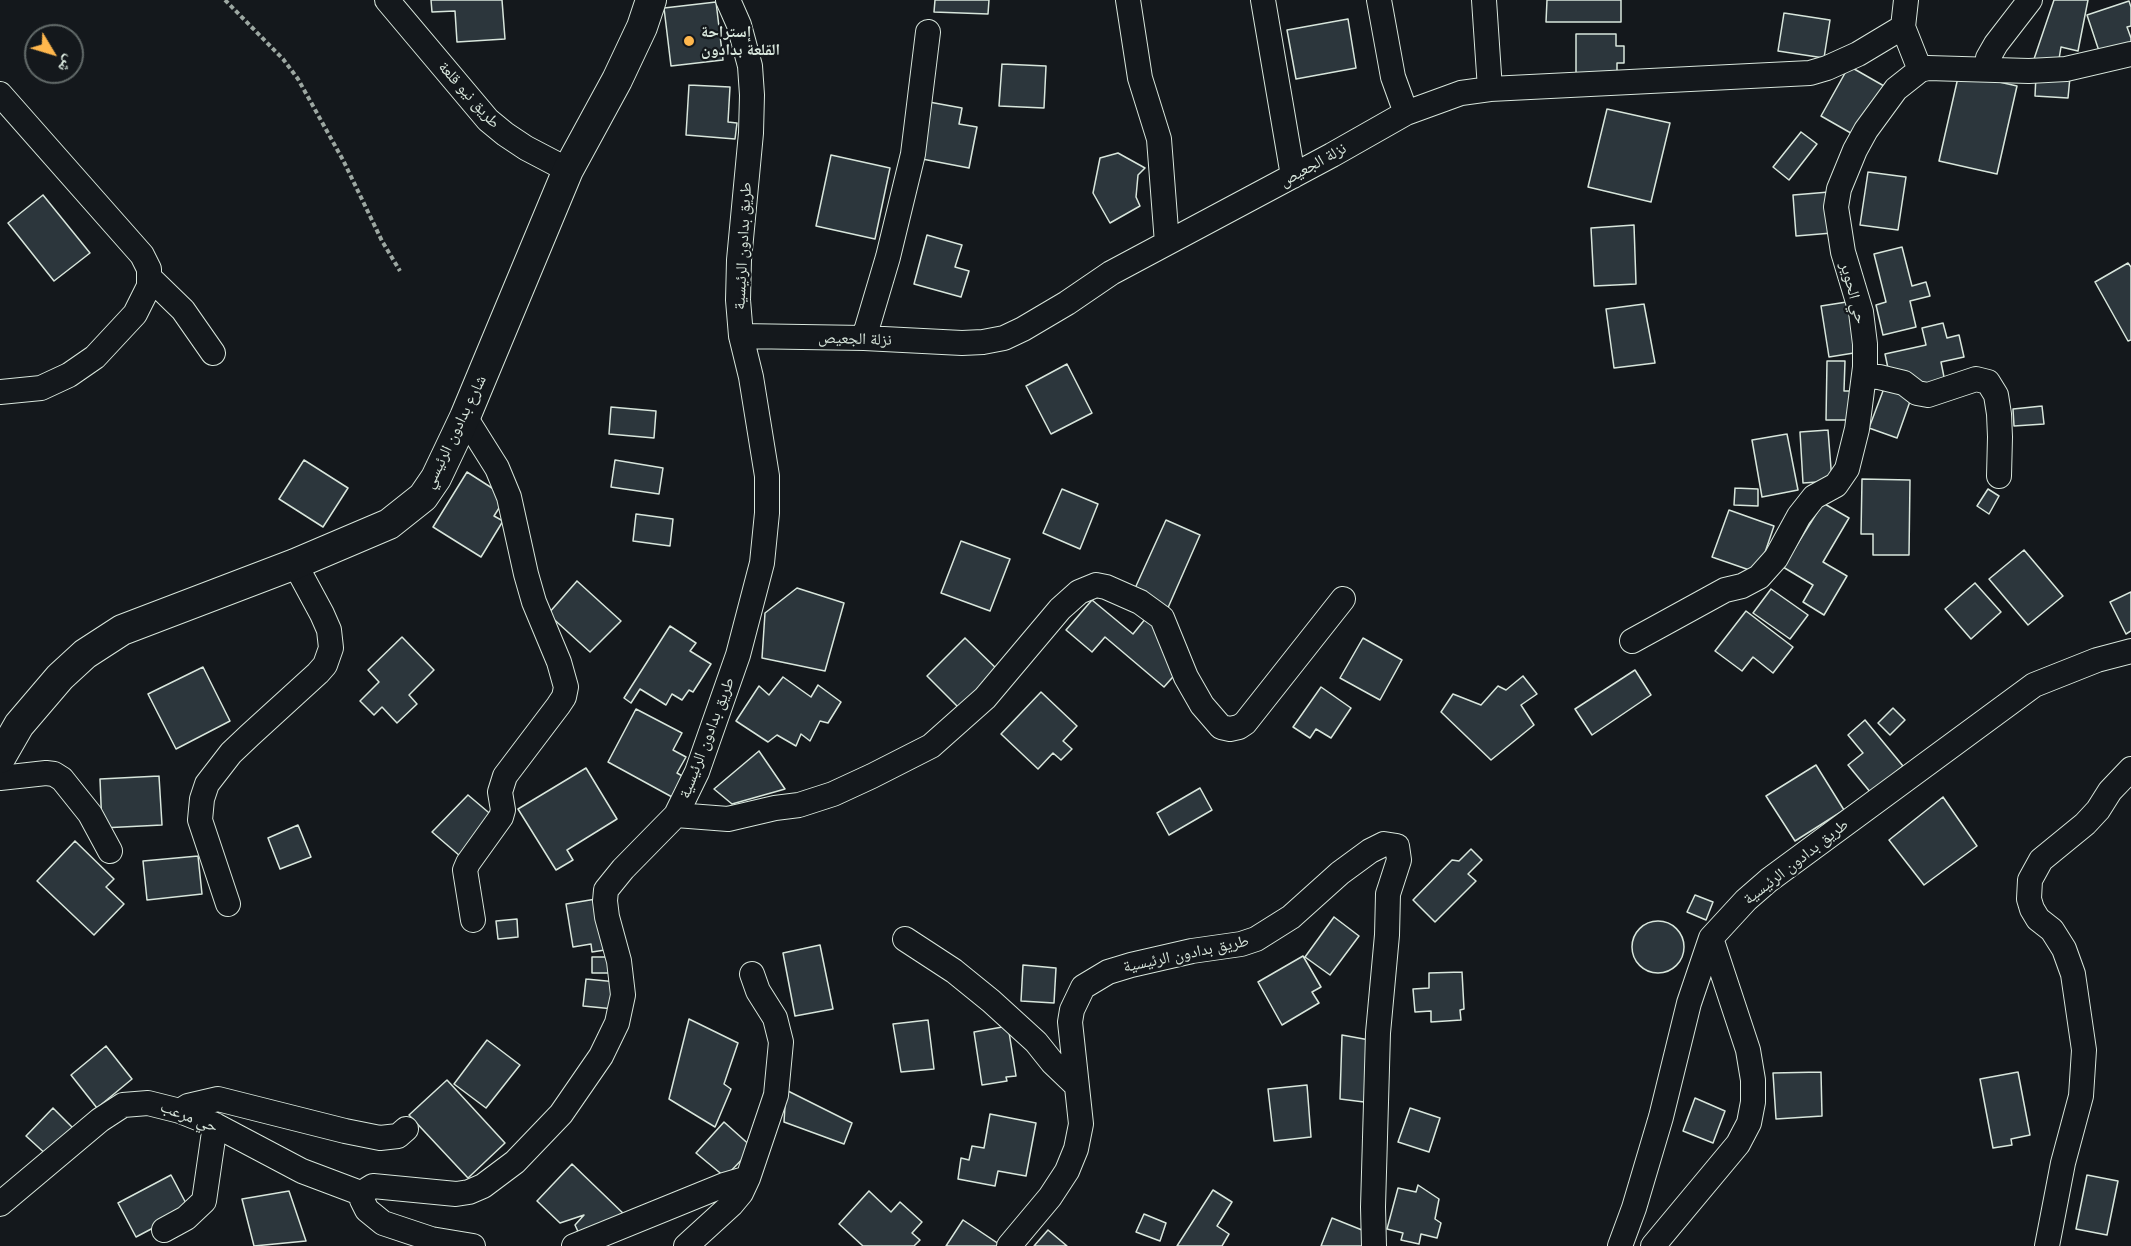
<!DOCTYPE html>
<meta charset="utf-8">
<style>
body{margin:0}
#map{position:relative;width:2131px;height:1246px;overflow:hidden;background:#14181c;font-family:Montserrat,"Noto Naskh Arabic",sans-serif}
canvas{display:block}
.north{position:absolute;left:24px;top:24px;width:60px;height:60px;box-sizing:border-box;background:#14181c;border:2px solid #626a69;border-radius:50%;rotate:128deg;font-size:16px;font-weight:700;line-height:24px;text-align:center;color:#d8e6dc}
.north::after{content:'';display:block;margin:auto;width:21px;height:27px;background:#ffb74d;clip-path:polygon(50% 0,100% 100%,50% 72%,0 100%)}
</style>
<div id="map">
<canvas width="2131" height="1246"></canvas>
<div class="north">ش</div>
</div>
<script>
const ctx = document.querySelector('canvas').getContext('2d');
ctx.lineJoin = 'round';
function fill(path, color) { ctx.fillStyle = color; ctx.fill(path, 'evenodd'); }
const poly = rows => new Path2D(rows.map(r => 'M' + r).join(''));
function trace(path, color, width, dash) { ctx.strokeStyle = color; ctx.lineWidth = width; ctx.lineCap = dash ? 'butt' : 'round'; ctx.setLineDash(dash || []); ctx.stroke(path); }
function write(font, color, halo, rows, align = 'center') {
  ctx.font = font + ' Montserrat,"Noto Naskh Arabic",sans-serif'; ctx.lineWidth = 4.5; ctx.setLineDash([]); ctx.textBaseline = 'middle'; ctx.strokeStyle = halo; ctx.fillStyle = color; for (const [text, x, y, turn = 0] of rows) {
    ctx.save(); ctx.translate(x, y); ctx.rotate((+turn || 0) * Math.PI / 180); ctx.textAlign = isNaN(turn) ? turn : align; if (halo) ctx.strokeText(text, 0, 0); ctx.fillText(text, 0, 0); ctx.restore();
  }
}
const building = poly([
 [431,0,502,0,505,39,457,42,455,11,432,12,431,0],
 [935,0,989,0,988,14,934,12,935,0],
 [1547,0,1621,0,1621,22,1546,22,1547,0],
 [2054,0,2088,0,2078,51,2061,47,2058,65,2034,59,2054,0],
 [2129,1,2131,7,2131,26,2127,27,2131,38,2131,46,2101,57,2087,15,2129,1],
 [716,2,723,60,671,66,664,8,716,2],
 [1784,13,1830,20,1824,58,1778,51,1784,13],
 [1348,19,1356,68,1296,79,1287,30,1348,19],
 [1576,34,1616,34,1616,46,1624,46,1624,63,1617,63,1617,75,1576,75,1576,34],
 [1002,64,1046,66,1044,108,999,106,1002,64],
 [1849,66,1884,86,1856,136,1821,116,1849,66],
 [1959,73,2017,86,1997,174,1939,161,1959,73],
 [2036,75,2070,77,2068,98,2035,96,2036,75],
 [689,85,730,87,728,122,737,123,735,139,686,135,689,85],
 [929,102,962,108,959,124,977,127,969,168,917,158,929,102],
 [1607,109,1670,123,1651,202,1588,187,1607,109],
 [1801,132,1817,144,1789,180,1773,167,1801,132],
 [1118,153,1145,168,1138,175,1136,197,1140,206,1110,223,1093,193,1100,158,1118,153],
 [831,155,890,168,875,239,816,226,831,155],
 [1868,172,1906,177,1898,230,1860,225,1868,172],
 [1829,192,1832,233,1796,236,1793,195,1829,192],
 [43,195,90,253,54,281,8,223,43,195],
 [1634,225,1636,284,1594,286,1591,228,1634,225],
 [927,235,962,245,955,267,969,271,961,297,914,284,927,235],
 [1902,247,1912,286,1926,282,1930,296,1910,301,1916,327,1883,335,1876,305,1886,302,1874,254,1902,247],
 [2128,263,2131,267,2131,340,2128,341,2095,282,2128,263],
 [1853,301,1860,352,1829,357,1821,306,1853,301],
 [1644,304,1655,363,1614,368,1606,309,1644,304],
 [1943,323,1947,338,1959,335,1964,357,1941,362,1945,382,1913,389,1890,378,1885,354,1926,345,1922,328,1943,323],
 [1827,361,1845,361,1844,391,1857,391,1857,420,1826,420,1827,361],
 [1067,364,1092,413,1051,434,1026,386,1067,364],
 [1886,383,1913,393,1897,438,1869,428,1886,383],
 [2042,406,2044,424,2014,426,2013,409,2042,406],
 [611,407,656,411,654,438,609,434,611,407],
 [1828,430,1832,481,1803,483,1800,432,1828,430],
 [1787,434,1798,490,1762,497,1752,440,1787,434],
 [304,460,348,488,323,527,279,499,304,460],
 [615,460,663,468,659,494,611,487,615,460],
 [467,472,506,497,494,516,503,521,481,557,433,527,467,472],
 [1862,479,1910,480,1909,555,1873,555,1873,534,1861,534,1862,479],
 [1735,488,1758,489,1758,506,1734,505,1735,488],
 [1062,489,1098,504,1080,549,1043,533,1062,489],
 [1988,489,1999,496,1989,514,1977,506,1988,489],
 [1823,503,1849,518,1823,562,1847,576,1824,615,1803,602,1813,585,1783,567,1823,503],
 [1729,510,1774,526,1758,573,1712,557,1729,510],
 [636,514,673,519,670,546,633,541,636,514],
 [1166,520,1200,535,1167,610,1132,595,1166,520],
 [961,541,1010,559,990,611,941,593,961,541],
 [2024,550,2063,596,2028,625,1989,579,2024,550],
 [577,581,621,621,590,652,548,614,577,581],
 [1975,583,2001,612,1971,639,1945,609,1975,583],
 [797,588,844,603,825,671,762,658,765,613,797,588],
 [1771,589,1808,615,1790,639,1753,613,1771,589],
 [2131,592,2131,631,2126,634,2110,602,2131,592],
 [1092,600,1133,634,1146,618,1168,636,1179,670,1164,687,1105,637,1092,652,1066,630,1092,600],
 [1746,611,1793,647,1773,673,1753,657,1742,671,1715,651,1746,611],
 [670,626,696,643,690,651,711,664,693,692,689,690,682,700,672,694,666,705,640,689,631,703,624,698,670,626],
 [402,637,434,670,409,695,417,704,397,723,382,707,374,715,360,701,379,682,368,670,402,637],
 [965,638,1001,673,963,712,927,676,965,638],
 [1363,638,1402,660,1380,700,1340,678,1363,638],
 [203,667,230,721,176,749,148,694,203,667],
 [1635,670,1651,695,1592,735,1575,709,1635,670],
 [1523,676,1537,694,1521,705,1534,725,1491,760,1441,712,1453,694,1481,705,1498,686,1506,690,1523,676],
 [783,677,811,697,818,685,841,702,828,723,820,721,810,741,801,734,796,746,777,735,768,742,736,721,759,686,769,695,783,677],
 [1321,687,1351,708,1331,738,1316,729,1310,738,1293,727,1321,687],
 [1041,692,1077,726,1063,741,1072,749,1061,760,1053,753,1038,769,1001,734,1041,692],
 [1893,708,1905,720,1890,735,1878,723,1893,708],
 [636,709,682,733,673,750,686,757,677,773,684,777,672,797,608,762,636,709],
 [1865,720,1903,766,1871,793,1848,765,1863,753,1848,735,1865,720],
 [759,751,785,789,732,804,714,789,759,751],
 [1816,765,1844,810,1795,841,1766,796,1816,765],
 [586,768,617,819,567,850,573,860,556,870,518,809,586,768],
 [159,776,162,825,102,828,100,779,159,776],
 [1200,788,1212,810,1169,835,1157,813,1200,788],
 [468,795,494,817,460,856,432,832,468,795],
 [1943,797,1977,846,1924,885,1889,840,1943,797],
 [298,825,311,857,280,869,268,838,298,825],
 [75,841,114,879,106,887,124,904,94,935,37,881,75,841],
 [1471,849,1482,860,1468,874,1476,881,1435,922,1413,900,1452,860,1459,861,1471,849],
 [198,856,202,894,147,900,143,861,198,856],
 [1695,895,1713,902,1706,920,1687,912,1695,895],
 [596,899,605,950,592,952,591,944,573,947,566,904,596,899],
 [1334,917,1359,936,1330,975,1305,957,1334,917],
 [517,919,518,937,498,939,496,921,517,919],
 '1632 947a26 26 0 1 1 52 0a26 26 0 1 1-52 0Z',
 [820,945,833,1009,795,1016,783,953,820,945],
 [1303,956,1321,987,1312,992,1319,1003,1282,1025,1258,982,1303,956],
 [592,957,612,957,612,973,592,973,592,957],
 [1023,965,1056,968,1054,1003,1021,1001,1023,965],
 [1462,972,1464,1009,1460,1010,1461,1020,1431,1022,1431,1011,1415,1012,1413,989,1429,988,1429,973,1462,972],
 [586,979,617,982,614,1009,583,1006,586,979],
 [689,1019,738,1043,724,1084,731,1089,715,1127,669,1099,689,1019],
 [928,1020,934,1069,901,1072,893,1024,928,1020],
 [1008,1026,1016,1076,1006,1077,1007,1081,982,1085,974,1032,1008,1026],
 [1342,1035,1375,1041,1372,1103,1340,1099,1342,1035],
 [487,1040,520,1065,486,1108,454,1084,487,1040],
 [106,1046,132,1079,97,1108,71,1075,106,1046],
 [1821,1072,1822,1116,1776,1119,1773,1073,1821,1072],
 [2018,1072,2030,1135,2011,1139,2012,1145,1993,1148,1980,1079,2018,1072],
 [447,1080,505,1143,468,1178,409,1115,447,1080],
 [1307,1085,1311,1137,1274,1141,1268,1089,1307,1085],
 [786,1090,852,1123,844,1144,784,1122,786,1090],
 [1695,1098,1725,1111,1713,1143,1683,1131,1695,1098],
 [53,1108,74,1129,48,1156,26,1136,53,1108],
 [1410,1108,1440,1118,1429,1152,1398,1142,1410,1108],
 [990,1114,1036,1123,1026,1176,998,1171,995,1186,958,1179,961,1158,969,1160,972,1146,984,1148,990,1114],
 [724,1122,753,1148,725,1177,696,1153,724,1122],
 [572,1164,628,1218,581,1238,575,1225,584,1215,560,1223,537,1201,572,1164],
 [171,1175,189,1209,136,1237,118,1203,171,1175],
 [2087,1175,2118,1181,2107,1235,2076,1229,2087,1175],
 [1418,1185,1439,1199,1435,1219,1441,1223,1437,1238,1421,1234,1419,1244,1401,1240,1403,1233,1387,1229,1398,1188,1416,1192,1418,1185],
 [1213,1190,1232,1202,1217,1226,1229,1234,1222,1246,1177,1246,1213,1190],
 [289,1191,306,1241,254,1246,242,1199,289,1191],
 [869,1191,891,1212,900,1202,922,1222,912,1233,920,1240,914,1246,863,1246,839,1224,869,1191],
 [1144,1214,1166,1223,1160,1241,1136,1232,1144,1214],
 [1332,1218,1372,1234,1366,1246,1321,1246,1332,1218],
 [963,1220,1002,1246,946,1246,963,1220],
 [1048,1230,1067,1246,1034,1246,1048,1230]
]);
fill(building, '#2c363c');
trace(building, '#d8e6dc', 1.5);
const minor = poly([
 [387,0,488,120,505,134,526,148,568,170],
 [1128,0,1140,78,1159,139,1167,243],
 [1263,0,1293,176],
 [1379,0,1393,77,1406,113],
 [1484,0,1490,89],
 [1906,0,1903,27,1920,70],
 [1986,69,1988,58,1996,44,2030,0],
 [0,94,142,255,149,269,149,286,135,314,95,357,69,375,41,388,0,392],
 [149,277,183,310,213,353],
 [741,336,864,338,962,343,983,342,1004,338,1023,329,1067,303,1111,273,1332,155,1406,113,1461,93,1490,89,1810,73,1827,68,1858,54,1903,27],
 [864,338,888,257,913,154,928,32],
 [1864,376,1879,377,1904,383,1917,393,1928,395,1976,379,1988,382,1996,395,1999,414,2000,437,1999,476],
 [465,417,497,468,509,497,526,574,534,602,559,662,566,687,564,697,558,706,505,776,500,792,503,810,501,817,468,863,465,870,473,920],
 [1632,641,1725,590,1742,586,1759,577,1776,558,1799,516,1814,497,1836,485,1847,469,1857,429,1865,367,1865,344,1861,312,1843,252,1836,207,1839,189,1855,150,1866,130,1896,89,1920,70,1928,68,2029,71,2066,69,2131,54],
 [0,778,46,773,54,774,62,779,90,814,110,851],
 [676,815,728,819,775,808,799,805,833,794,872,776,931,746,985,698,1060,609,1079,592,1096,585,1106,587,1140,602,1162,618,1186,677,1202,705,1221,727,1230,729,1239,727,1245,723,1343,599],
 [228,904,200,820,202,799,207,784,231,753,250,735,318,673,325,665,331,648,329,630,322,614,295,564],
 [905,939,954,971,991,1001,1036,1042,1052,1062,1076,1085],
 [180,1111,188,1106,218,1099,345,1131,380,1138,398,1136,406,1129],
 [0,1204,100,1120,123,1105,148,1103,180,1111,215,1125,302,1171,363,1194],
 [164,1230,186,1218,204,1201,215,1125],
 [473,1246,431,1239,383,1223,367,1210,362,1200,363,1194,368,1189,373,1186,456,1194,469,1192,483,1186,515,1162,561,1114,601,1056,617,1023,623,995,619,961,607,917,605,901,606,890,623,869,676,815,697,772,738,655,762,563,767,513,767,476,751,377,741,336,738,300,739,260,751,133,752,95,750,66,739,25,728,0],
 [574,1246,724,1185,748,1178,776,1095,781,1042,775,1018,758,991,752,974],
 [686,1246,731,1205,741,1193,748,1178],
 [1009,1246,1050,1197,1067,1171,1076,1149,1081,1124,1070,1022,1072,1010,1083,987,1108,972,1131,965,1192,951,1241,944,1256,939,1291,917,1340,873,1370,851,1384,844,1397,846,1399,860,1388,894,1387,935,1378,1033,1373,1207,1374,1246],
 [1620,1246,1634,1208,1661,1117,1689,1003,1711,938,1746,900,1769,880,2034,685,2097,660,2131,651],
 [1653,1246,1738,1144,1749,1123,1753,1102,1753,1080,1748,1050,1711,938],
 [2047,1246,2063,1163,2081,1096,2084,1050,2073,974,2064,949,2052,930,2038,919,2032,909,2029,899,2030,880,2041,860,2085,824,2098,810,2110,791,2131,769]
]);
const major = poly([
 [0,758,19,725,60,677,85,654,122,630,295,564,389,524,423,497,436,478,465,417,568,170,617,80,642,27,651,0]
]);
trace(minor, '#d8e6dc', 26);
trace(major, '#d8e6dc', 32);
trace(poly([
 [225,0,283,59,298,79,343,160,382,241,400,271]
]), '#9da8a2', 4, [4.5, 3]);
trace(minor, '#14181c', 24);
trace(major, '#14181c', 30);
for (const [x, y, r, color] of [
 [689,41,6,"#ffb74d"]
]) { const dot = new Path2D(); dot.arc(x, y, r, 0, 2 * Math.PI); ctx.fillStyle = color; ctx.fill(dot); trace(dot, '#14181c', 2); }
write('bold 16px', '#d8e6dc', '#14181c', [
 ["إستراحة",701,32],
 ["القلعة بدادون",701,50]
], 'left');
write('16px', '#d8e6dc', '#14181c', [
 ["طريق نيو قلعة",469,95,48],
 ["نزلة الجعيص",1313,165,-29],
 ["طريق بدادون الرئيسية",743,246,-87],
 ["حي الحوير",1853,293,75],
 ["نزلة الجعيص",855,339,2],
 ["شارع بدادون الرئيسي",455,432,-64],
 ["طريق بدادون الرئيسية",707,738,-69],
 ["طريق بدادون الرئيسية",1796,862,-38],
 ["طريق بدادون الرئيسية",1186,954,-12],
 ["حي مرعب",189,1117,21]
]);
</script>
